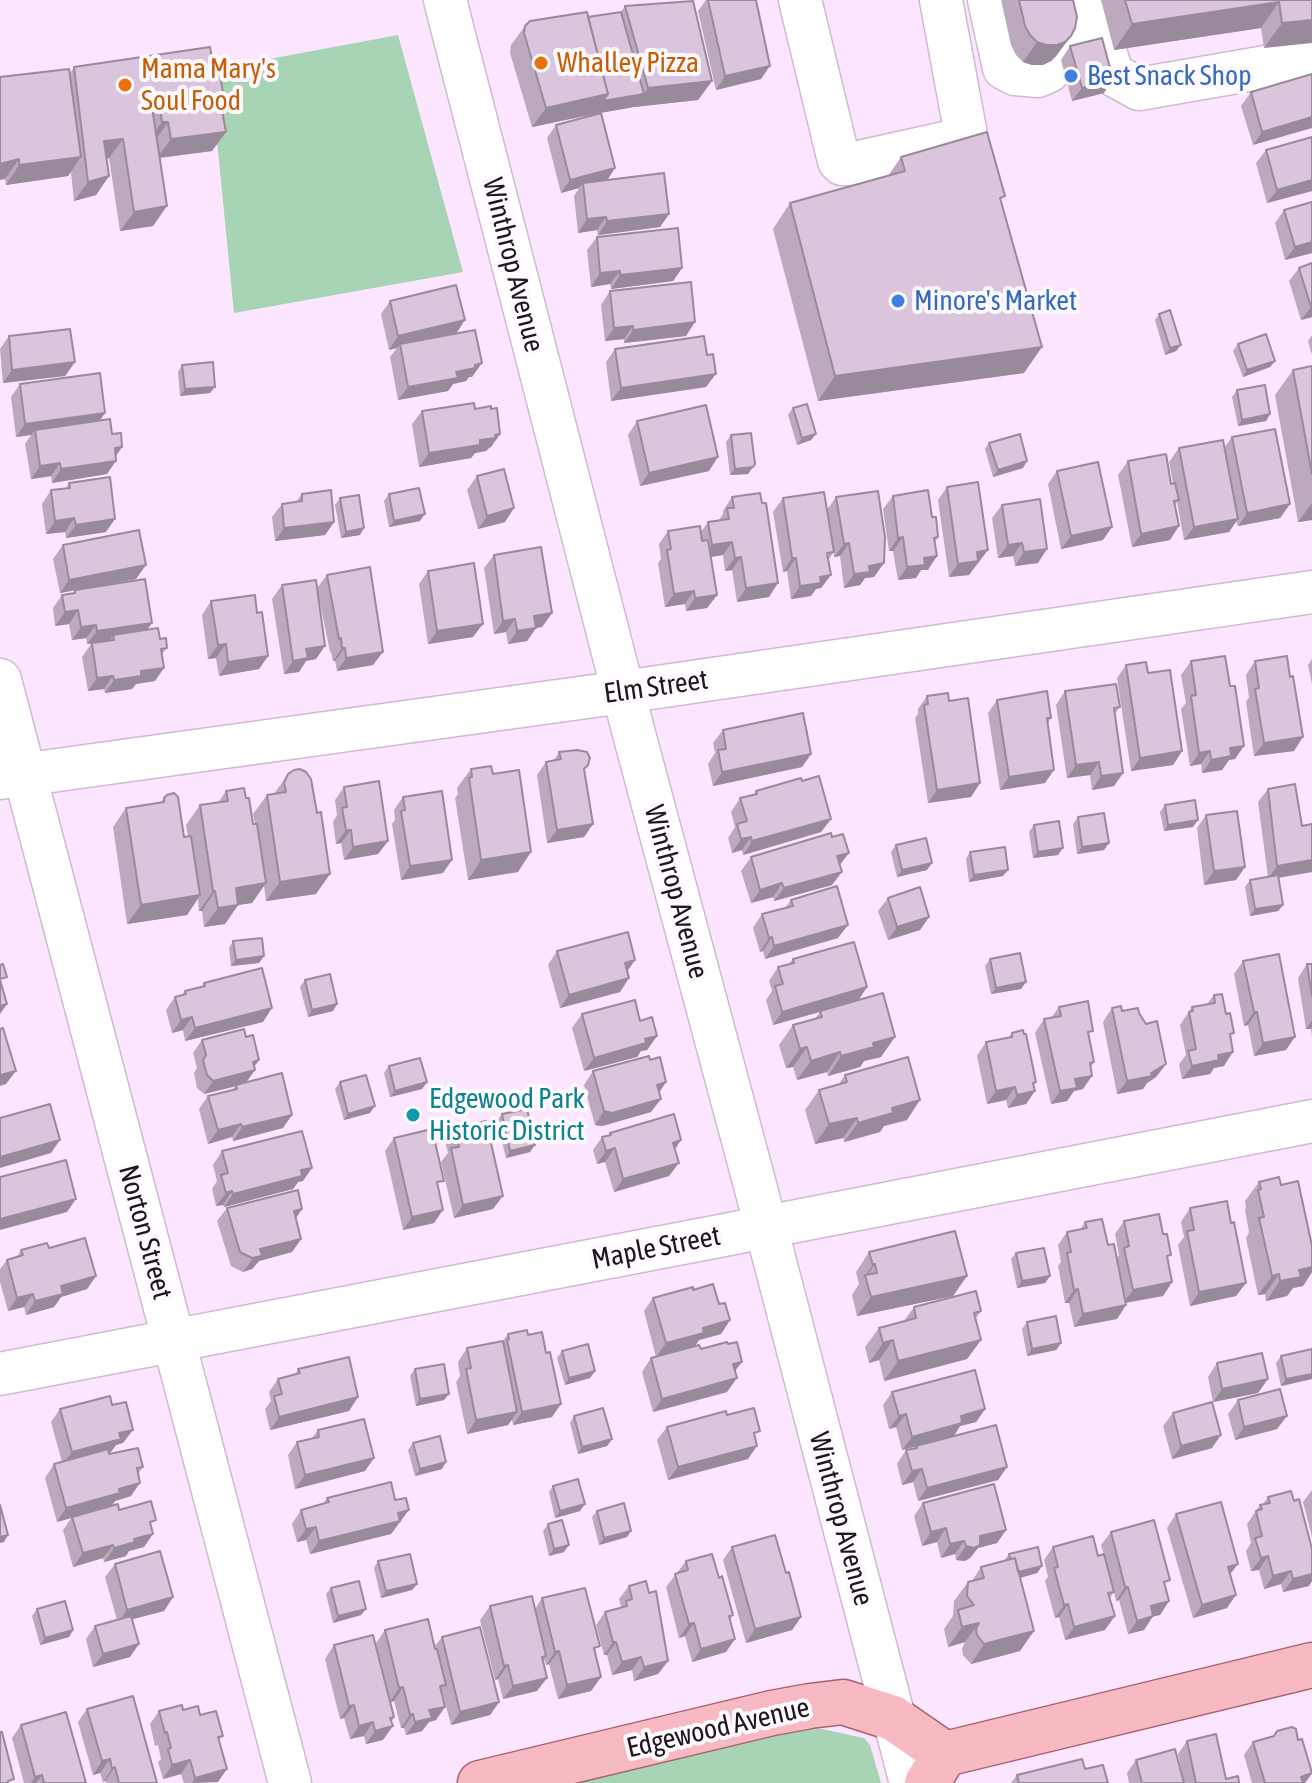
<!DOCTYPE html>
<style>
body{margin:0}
canvas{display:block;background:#fce5fe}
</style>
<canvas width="1312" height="1783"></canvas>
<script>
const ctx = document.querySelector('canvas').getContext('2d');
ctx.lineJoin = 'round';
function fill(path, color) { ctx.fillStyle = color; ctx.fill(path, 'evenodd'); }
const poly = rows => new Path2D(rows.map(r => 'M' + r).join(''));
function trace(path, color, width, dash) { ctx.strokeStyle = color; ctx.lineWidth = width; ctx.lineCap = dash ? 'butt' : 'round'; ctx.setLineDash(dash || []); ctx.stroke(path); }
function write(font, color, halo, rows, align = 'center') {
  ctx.font = font + ' "Asap Condensed",sans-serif'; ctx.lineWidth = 8; ctx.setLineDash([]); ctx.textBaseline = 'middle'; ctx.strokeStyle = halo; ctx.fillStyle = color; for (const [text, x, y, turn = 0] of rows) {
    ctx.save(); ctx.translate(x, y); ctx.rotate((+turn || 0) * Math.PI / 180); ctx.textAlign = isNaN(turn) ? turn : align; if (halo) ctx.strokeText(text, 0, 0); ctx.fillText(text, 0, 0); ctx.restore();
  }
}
fill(poly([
 [398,35,463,272,234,313,210,70],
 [822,1729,864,1738,870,1745,881,1783,567,1783,795,1730]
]), '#a8d4b6');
const minor = poly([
 [445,0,633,730,755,1185,911,1783],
 [800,0,839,161,842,164,850,164,963,139,966,135,941,0],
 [989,0,1004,68,1015,74,1038,76,1049,71,1066,49,1071,25,1066,0],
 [1090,0,1112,74,1139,89,1312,59],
 [0,680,290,1783],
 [0,778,623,692,1312,592],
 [0,1374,709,1238,1312,1121]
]);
const major = poly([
 [480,1783,772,1713,810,1706,843,1702,893,1718,945,1754],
 [927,1783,945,1754,1312,1665]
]);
trace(minor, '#cfbad2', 45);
trace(major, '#a8626f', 47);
trace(minor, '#fff', 42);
trace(major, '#f7b9c2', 44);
fill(poly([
 [706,0,756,0,761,79,716,90,698,11],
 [1001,0,1073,0,1057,55,1051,61,1043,65,1032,65,1023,62,1016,55,1011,45],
 [1101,0,1312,0,1264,48,1261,28,1114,50],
 [625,6,712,81,698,100,634,107,594,114,532,127,510,53,511,45,525,26,621,12],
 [1070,46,1104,93,1072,101,1061,60],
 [212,58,224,98,221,103,226,132,212,151,160,158,153,226,120,231,109,158,107,159,109,176,96,195,74,201,71,172,68,176,6,185,5,179,74,67],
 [1312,74,1253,145,1241,106,1251,92],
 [556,125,607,180,669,214,660,227,598,235,597,230,578,233,574,196,579,188,561,193,547,138],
 [1312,137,1312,191,1267,203,1256,163,1266,150],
 [901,157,1001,202,1024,373,818,401,773,229,790,203,888,176],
 [1284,210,1312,253,1285,260,1275,223],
 [597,237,682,268,673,281,611,289,610,284,591,287,587,250],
 [1312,263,1312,317,1301,320,1289,281,1299,268],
 [610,291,686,336,624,343,624,339,605,341,601,305],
 [390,301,456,334,472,377,469,377,466,381,453,384,448,391,398,400,390,357,397,348,389,350,381,314],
 [1159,314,1181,345,1176,351,1165,355,1155,320],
 [1312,335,1312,355,1308,341],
 [9,336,75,362,65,376,3,383,0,349],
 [1238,344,1275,361,1270,367,1243,377,1233,351],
 [615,349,706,387,611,401,606,362],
 [182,365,210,393,180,396,178,372],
 [1312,366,1312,520,1298,522,1275,395,1293,370],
 [20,384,100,420,122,447,116,456,107,474,52,483,51,476,31,479,25,444,31,435,16,437,11,397],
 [1237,390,1270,414,1266,421,1238,426,1232,397],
 [793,408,816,434,811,440,797,445,788,415],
 [475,409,500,434,491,447,489,448,486,451,475,453,471,458,419,467,412,424,422,411],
 [637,421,709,471,640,486,628,435],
 [731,435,748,474,730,475,726,442],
 [1232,437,1290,504,1280,518,1238,526,1236,521,1229,532,1184,540,1177,502,1175,505,1170,540,1132,547,1118,475,1128,461,1171,484,1173,483,1169,462,1179,448,1224,448],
 [989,443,1023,468,993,477,985,449],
 [1057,471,1103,540,1061,549,1048,484],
 [477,476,505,522,478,529,467,490],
 [69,483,106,532,66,538,65,532,46,534,42,504,51,490,66,488],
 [947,487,979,563,976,564,969,575,949,577,938,500],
 [302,494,334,522,325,535,275,541,272,517,282,504,296,502],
 [389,494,420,521,389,527,384,501],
 [893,496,932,517,938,537,935,542,928,570,921,570,916,578,898,580,893,551,889,551,883,509],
 [732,497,769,597,737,602,732,570,725,571,723,555,711,557,717,595,707,608,686,611,685,604,665,607,658,563,661,559,659,544,668,531,701,532,708,522,719,520,723,514,723,511],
 [836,497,874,577,865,578,860,585,844,588,840,556,834,557,834,552,828,560,831,575,821,588,816,589,811,596,791,599,787,571,783,572,773,512,783,498,827,510],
 [340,498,360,535,341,538,335,505],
 [1002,505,1038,563,1015,566,1013,556,998,558,992,518],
 [63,545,136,579,88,588,160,639,167,648,162,654,155,681,136,684,132,689,105,693,104,689,88,691,82,657,91,644,87,644,86,638,72,640,69,624,55,626,53,608,62,595,73,593,75,590,60,593,53,559],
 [494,555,552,613,542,627,536,628,527,641,508,644,506,632,494,634,484,568],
 [428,571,473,637,428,644,419,584],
 [327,575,373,665,337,671,335,661,333,661,331,652,330,652,317,588],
 [282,585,316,659,306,661,299,672,284,674,272,599],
 [211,601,257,613,268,656,259,669,219,676,216,658,208,659,202,615],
 [1312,659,1312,684,1308,665],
 [1191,661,1235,759,1229,760,1222,770,1202,773,1201,764,1190,766,1181,709,1186,703,1181,675],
 [1255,661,1294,751,1254,756,1246,702,1249,697,1246,675],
 [1126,665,1148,673,1182,751,1173,765,1131,771,1117,678],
 [1065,691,1120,707,1114,715,1123,773,1114,786,1092,790,1090,775,1067,778,1056,705],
 [927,696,949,701,980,783,971,797,928,803,915,718,918,714,918,709],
 [997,700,1051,718,1048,723,1045,783,1000,790,988,713],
 [723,730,811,754,802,767,713,786,708,764,715,753,713,743],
 [559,752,584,770,593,824,584,837,547,843,537,775,546,762,554,760],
 [471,769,518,872,468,880,455,798,458,794,457,788],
 [288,774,316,894,266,901,264,886,252,903,238,905,225,924,204,927,202,911,199,911,198,899,187,915,127,924,113,827,126,808,161,802,167,795,184,837,188,837,186,825,200,805,218,803,226,791,246,798,253,824,255,824,253,814,267,795,274,794],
 [802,781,831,819,821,832,743,855,742,850,732,853,728,838,735,827,731,812,740,798,754,795,756,791],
 [344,787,388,841,378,854,344,860,341,843,336,844,333,822,337,815,335,800],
 [1268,789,1302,826,1312,824,1312,872,1279,878,1283,905,1278,911,1250,916,1245,887,1250,880,1268,877,1258,802],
 [403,797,443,873,401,880,392,824,395,820,394,810],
 [1165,805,1193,827,1164,831,1160,812],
 [1206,815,1245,867,1236,880,1204,885,1197,828],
 [1078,817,1104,850,1077,854,1073,824],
 [1034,825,1058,855,1033,858,1029,832],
 [896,845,927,870,897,877,891,852],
 [970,852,1003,876,969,882,966,859],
 [751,857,840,865,832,885,774,901,773,897,751,903,741,871],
 [888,898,929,917,920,930,888,940,878,911],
 [791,900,838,938,765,959,763,951,760,952,753,928,762,914,785,908],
 [233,941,264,956,259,963,231,966,229,948],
 [557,951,635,960,627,971,629,978,620,992,560,1008,548,965],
 [793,959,867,987,858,1000,881,1057,864,1061,860,1067,828,1076,827,1072,797,1080,793,1067,786,1068,779,1045,793,1025,815,1019,820,1012,773,1025,766,1000,772,991,769,981,778,967,788,965],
 [990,959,1026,982,1021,989,991,994,985,966],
 [1243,961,1286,1050,1254,1056,1248,1025,1244,1026,1234,974],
 [1307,964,1312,964,1312,1037,1311,1029,1306,1029,1298,978],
 [305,980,337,1004,333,1011,308,1017,300,987],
 [204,983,263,1022,185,1041,183,1030,172,1033,166,1010,175,997,182,995,185,991,201,987],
 [1214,995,1230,1038,1224,1066,1214,1068,1210,1074,1182,1079,1179,1064,1186,1055,1180,1025,1192,1007,1207,1004],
 [1059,1007,1089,1037,1094,1062,1091,1067,1083,1089,1074,1091,1067,1101,1051,1104,1035,1033,1044,1019,1051,1018],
 [1112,1008,1122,1011,1139,1013,1166,1064,1156,1077,1147,1083,1143,1089,1117,1094,1103,1022],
 [582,1014,640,1021,657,1036,647,1050,641,1051,637,1057,584,1071,572,1028],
 [1012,1033,1034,1086,1026,1104,1008,1108,1006,1100,987,1104,977,1056,986,1042,1008,1038],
 [246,1037,259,1060,254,1067,255,1070,246,1082,283,1128,237,1140,233,1141,232,1137,208,1144,199,1109,208,1096,232,1090,235,1086,204,1094,197,1088,194,1073,197,1068,193,1053,202,1040],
 [650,1060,666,1082,659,1093,651,1112,602,1126,595,1125,584,1085,593,1071],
 [389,1066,427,1082,422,1089,390,1097,384,1073],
 [845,1075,907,1120,884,1126,880,1132,844,1142,843,1138,815,1144,805,1110,819,1090,838,1085],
 [340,1082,370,1113,344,1120,335,1089],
 [502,1114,530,1152,506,1158,497,1121],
 [455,1128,493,1209,454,1218,441,1162,448,1153,445,1141],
 [610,1133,675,1150,669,1176,614,1192,605,1162,597,1164,593,1150,602,1137,609,1135],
 [394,1138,434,1223,403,1230,385,1151],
 [222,1151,303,1181,298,1182,293,1189,224,1207,223,1205,216,1206,212,1189,217,1181,213,1165],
 [1259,1182,1281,1185,1312,1246,1312,1272,1303,1286,1293,1288,1287,1296,1266,1301,1265,1294,1258,1295,1246,1238,1249,1232,1245,1210,1246,1207,1245,1201],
 [227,1208,302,1209,296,1218,301,1239,292,1252,259,1261,252,1269,243,1272,231,1266,217,1221],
 [1190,1208,1231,1223,1246,1283,1236,1296,1190,1306,1178,1245,1184,1237,1181,1222],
 [1124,1221,1168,1260,1172,1282,1163,1296,1126,1303,1126,1305,1117,1319,1074,1327,1069,1303,1065,1303,1058,1266,1061,1262,1058,1245,1067,1232,1080,1230,1085,1222,1108,1245,1117,1258,1119,1255,1115,1234],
 [49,1248,96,1276,87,1289,61,1297,54,1307,26,1315,24,1307,8,1311,0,1282,0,1269,7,1260,17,1257,21,1250],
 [869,1252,953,1296,857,1316,852,1295,859,1284,856,1272],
 [1016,1253,1050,1276,1045,1283,1017,1288,1011,1259],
 [693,1290,719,1304,730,1320,721,1334,699,1340,695,1346,735,1371,727,1392,653,1412,642,1372,651,1358,656,1357,644,1311,653,1298],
 [914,1307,981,1311,976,1318,981,1340,967,1359,884,1381,879,1360,869,1363,865,1347,879,1328,904,1321],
 [1027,1322,1061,1343,1056,1350,1027,1356,1022,1329],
 [508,1334,552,1417,513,1425,512,1420,508,1425,467,1434,456,1382,460,1376,458,1362,467,1348,503,1341],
 [1312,1349,1312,1379,1281,1386,1276,1363,1281,1356],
 [562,1351,595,1371,590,1378,565,1385,557,1358],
 [1217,1363,1258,1393,1213,1402,1208,1377],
 [298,1369,358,1397,349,1411,270,1430,265,1409,271,1401,269,1392,278,1379,295,1375],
 [415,1369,444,1400,416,1406,410,1376],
 [892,1392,985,1409,976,1422,960,1426,954,1436,1007,1467,998,1480,918,1501,913,1482,902,1485,897,1464,906,1450,914,1448,916,1446,902,1450,896,1427,889,1429,883,1405],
 [1238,1400,1277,1429,1235,1440,1228,1414],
 [60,1409,123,1443,116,1445,109,1454,143,1467,138,1474,131,1496,115,1501,112,1506,152,1527,144,1547,129,1551,126,1556,104,1562,103,1558,73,1567,63,1530,72,1517,57,1522,45,1478,54,1464,62,1462,51,1422],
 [1173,1413,1212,1448,1172,1459,1163,1426],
 [727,1415,755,1438,748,1459,668,1480,657,1440,667,1427],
 [574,1416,612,1439,607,1446,578,1454,570,1423],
 [318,1430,365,1471,295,1489,288,1455,297,1442,312,1438],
 [413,1443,442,1469,415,1476,408,1450],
 [553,1486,580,1511,555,1518,549,1492],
 [1312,1490,1312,1537,1303,1502],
 [1268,1497,1309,1586,1283,1592,1281,1584,1264,1589,1259,1570,1251,1571,1246,1551,1251,1543,1247,1524,1260,1505,1263,1504],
 [327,1498,400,1524,398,1524,391,1534,310,1554,306,1540,297,1542,292,1524,301,1510,323,1504],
 [923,1503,1006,1530,997,1543,978,1548,970,1558,965,1561,956,1560,955,1554,941,1558,937,1542,922,1546,914,1516],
 [597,1511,627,1537,599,1545,592,1517],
 [1176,1514,1230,1574,1227,1608,1193,1618,1167,1528],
 [548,1524,564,1552,549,1556,543,1531],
 [1111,1532,1166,1587,1169,1601,1160,1615,1153,1616,1144,1630,1128,1634,1119,1600,1116,1601,1114,1592,1110,1598,1105,1630,1065,1640,1059,1617,1055,1618,1045,1581,1048,1577,1044,1560,1053,1547,1098,1556,1104,1555,1101,1545],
 [732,1547,801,1617,792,1630,746,1643,723,1560],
 [1009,1554,1042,1566,1037,1573,1020,1578,1020,1651,971,1664,963,1655,962,1649,965,1642,948,1647,944,1629,953,1616,954,1601,968,1582,972,1581,981,1567,1004,1561],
 [378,1561,417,1584,412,1590,381,1598,374,1568],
 [686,1561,719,1578,733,1615,730,1620,726,1652,692,1662,685,1636,679,1638,666,1587],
 [115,1564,173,1597,164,1611,132,1619,130,1657,93,1667,86,1639,95,1626,117,1620,105,1577],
 [629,1586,668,1661,658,1674,634,1681,632,1670,612,1675,607,1655,604,1655,596,1625,605,1612,621,1607,619,1599],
 [331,1588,366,1609,361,1615,333,1623,326,1594],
 [542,1598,595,1653,601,1677,591,1691,558,1699,549,1664,546,1665,544,1659,543,1661,537,1691,503,1699,498,1679,495,1680,480,1620,490,1606,535,1609],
 [37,1609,73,1630,69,1637,40,1645,32,1616],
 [385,1630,434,1647,442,1637,499,1702,490,1715,451,1725,442,1691,436,1720,429,1722,422,1731,406,1735,404,1728,401,1728,394,1701,390,1702,376,1643],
 [334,1645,394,1717,383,1740,366,1744,364,1736,350,1739,344,1718,340,1719,325,1659],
 [87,1709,157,1783,106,1783,105,1781,103,1782,100,1773,93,1775,78,1722],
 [183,1710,200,1715,223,1736,219,1740,218,1782,184,1783,181,1774,163,1779,158,1762,161,1759,158,1745,155,1746,150,1724,159,1711],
 [21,1725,86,1783,24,1783,12,1738],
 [1298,1740,1312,1773,1305,1783,1252,1783,1244,1755,1253,1742],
 [1187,1741,1226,1779,1239,1783,1184,1783,1178,1754],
 [1136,1760,1184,1783,1129,1783,1127,1773],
 [1085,1769,1108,1783,1011,1783,1017,1775]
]), '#bca9be');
fill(poly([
 [1279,2,1261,28,1114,50,1132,24],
 [1312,20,1312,43,1264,48,1282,23],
 [1071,36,1057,55,1051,61,1043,65,1032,65,1023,62,1037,42],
 [770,66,761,79,716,90,725,76],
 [1113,79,1104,93,1072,101,1082,88],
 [712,81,698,100,634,107,594,114,532,127,546,108,608,94,644,94,648,88],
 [158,93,144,112,150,94],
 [1312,117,1312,128,1253,145,1262,132],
 [162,122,168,122,154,142,148,142],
 [226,132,212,151,157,158,171,139],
 [123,139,109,158,90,161,104,141],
 [81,157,68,176,6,185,19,165],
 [19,159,5,179,0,180,0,164],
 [615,168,606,182,583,183,579,188,561,193,570,180],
 [109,176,96,195,74,201,88,182],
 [1312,180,1312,191,1267,203,1277,190],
 [167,206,153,226,120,231,134,212],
 [669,214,660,227,598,235,607,221],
 [606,217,597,230,578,233,587,219],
 [1312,242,1312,253,1285,260,1295,247],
 [682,268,673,281,611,289,620,275],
 [620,271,610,284,591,287,600,273],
 [1311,307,1312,307,1312,317,1301,320],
 [465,320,456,334,400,344,397,348,389,350,398,336],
 [695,322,686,336,624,343,633,330],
 [633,326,624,339,605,341,614,328],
 [1181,345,1176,351,1165,355,1170,348],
 [1042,347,1024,373,818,401,835,376],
 [1275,361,1270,367,1243,377,1247,370],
 [75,362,65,376,3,383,12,370],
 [482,363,472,377,469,377,466,381,453,384,448,391,398,400,408,387],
 [716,374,706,387,611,401,621,388],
 [215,387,210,393,180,396,185,389],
 [105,413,96,426,35,430,31,435,16,437,25,424],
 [1270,414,1266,421,1238,426,1242,420],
 [500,434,491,447,489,448,486,451,475,453,471,458,419,467,429,453],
 [816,434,811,440,797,445,802,438],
 [122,447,113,460,115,448],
 [718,457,709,471,640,486,649,473],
 [116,461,107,474,52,483,61,469],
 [1027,461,1023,468,993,477,998,470],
 [60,463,51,476,31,479,40,466],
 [753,467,748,474,730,475,735,469],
 [1312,503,1312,520,1298,522],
 [1290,504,1280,518,1238,526,1247,513],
 [514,508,505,522,478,529,487,516],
 [425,514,420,521,389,527,394,521],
 [74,518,65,532,46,534,55,521],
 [115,519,106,532,66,538,76,525],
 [1238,519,1229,532,1184,540,1194,527],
 [334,522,325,535,275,541,284,528],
 [1179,526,1170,540,1132,547,1141,534],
 [1112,527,1103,540,1061,549,1071,536],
 [364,528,360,535,341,538,346,532],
 [903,537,893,551,889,551,898,538],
 [732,542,723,555,703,558,712,545],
 [849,543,840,556,834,557,844,544],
 [1022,543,1013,556,998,558,1008,545],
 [1047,549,1038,563,1015,566,1024,552],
 [988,550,969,575,949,577,958,564,977,552],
 [937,556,928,570,921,570,916,578,898,580,907,567,924,558],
 [741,557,732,570,725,571,735,558],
 [792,558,796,558,787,571,783,572],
 [884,563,874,577,865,578,860,585,844,588,854,574,869,566],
 [146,565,136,579,60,593,69,580],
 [831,575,821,588,816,589,811,596,791,599,800,586,820,577],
 [778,583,769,597,737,602,746,588],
 [694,591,685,604,665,607,674,594],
 [717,595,707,608,686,611,695,598],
 [78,610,69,624,55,626,65,612],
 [552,613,542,627,525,629,534,616],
 [515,619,506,632,494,634,503,621],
 [152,623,143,636,113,635,109,641,87,644,97,631],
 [483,624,473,637,428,644,437,631],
 [96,625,86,638,72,640,81,627],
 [536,628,527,641,508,644,517,631],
 [226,644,216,658,208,659,218,645],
 [325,646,316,659,306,661,299,672,284,674,293,661,306,649],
 [342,648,345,648,335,661,333,661],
 [383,652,373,665,337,671,346,658],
 [268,656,259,669,219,676,228,662],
 [164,668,155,681,136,684,132,689,105,693,114,680,141,671],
 [113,676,104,689,88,691,97,678],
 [1303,737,1294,751,1254,756,1264,743],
 [1244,746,1235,759,1229,760,1222,770,1202,773,1211,760,1230,748],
 [1182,751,1173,765,1131,771,1140,758],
 [1210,751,1201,764,1190,766,1199,753],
 [811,754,802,767,713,786,722,772],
 [1099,762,1090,775,1067,778,1076,765],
 [1054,770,1045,783,1000,790,1009,777],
 [1123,773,1114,786,1092,790,1101,776],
 [980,783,971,797,928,803,937,790],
 [831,819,821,832,743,855,752,841],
 [1198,820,1193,827,1164,831,1168,825],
 [593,824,584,837,547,843,557,830],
 [346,830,351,830,341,843,336,844],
 [751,837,742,850,732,853,741,839],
 [388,841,378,854,344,860,353,847],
 [1109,843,1104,850,1077,854,1082,847],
 [1063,848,1058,855,1033,858,1038,852],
 [531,852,518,872,468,880,481,860],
 [849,853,839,866,837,856],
 [452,860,443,873,401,880,410,866],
 [1312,860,1312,872,1268,879,1277,866],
 [932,863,927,870,897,877,902,870],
 [1245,867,1236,880,1204,885,1214,871],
 [1008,870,1003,876,969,882,974,875],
 [842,872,832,885,774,901,784,888],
 [330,874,316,894,266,901,280,882],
 [266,883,252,903,238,905,225,924,204,927,218,908,236,888],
 [782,883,773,897,751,903,760,890],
 [213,891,215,891,202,911,199,911],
 [200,895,187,915,127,924,141,905],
 [1283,905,1278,911,1250,916,1255,909],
 [929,917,920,930,888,940,897,927],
 [848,925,838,938,765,959,774,946],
 [772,937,763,951,760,952,769,938],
 [264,956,259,963,231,966,236,960],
 [635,960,626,973,625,963],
 [629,978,620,992,560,1008,569,995],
 [1026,982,1021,989,991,994,996,988],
 [867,987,858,1001,773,1025,782,1012],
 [7,1004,0,1014,0,1006],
 [337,1004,333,1011,308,1017,312,1010],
 [272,1008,263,1022,185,1041,195,1028],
 [1254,1012,1257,1012,1248,1025,1244,1026],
 [192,1017,183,1030,172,1033,181,1020],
 [1312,1020,1312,1027,1311,1029,1306,1029],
 [657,1036,647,1050,641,1051,637,1057,584,1071,594,1058,645,1039],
 [895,1037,881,1057,864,1061,860,1067,828,1076,841,1056,873,1043],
 [1295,1037,1286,1050,1254,1056,1263,1043],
 [807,1047,793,1067,786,1068,800,1049],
 [840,1052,827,1072,797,1080,811,1061],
 [1233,1052,1224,1066,1214,1068,1210,1074,1182,1079,1192,1066,1218,1055],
 [259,1060,251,1071,255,1070,245,1084,204,1094,213,1081,253,1062],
 [1166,1064,1156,1077,1147,1083,1143,1089,1117,1094,1127,1081],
 [16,1071,6,1084,0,1086,0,1075],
 [1092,1076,1083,1089,1074,1091,1067,1101,1051,1104,1060,1091,1075,1079],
 [427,1082,422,1089,390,1097,395,1091],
 [666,1082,657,1095,657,1085],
 [1036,1082,1029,1092,1035,1091,1026,1104,1008,1108,1017,1095],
 [1015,1087,1006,1100,987,1104,996,1091],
 [661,1099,651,1112,602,1126,595,1125,604,1111],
 [920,1100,907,1120,884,1126,880,1132,844,1142,858,1123,892,1108],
 [375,1106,370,1113,344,1120,348,1114],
 [292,1115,283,1128,233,1141,242,1127],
 [857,1118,843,1138,815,1144,829,1124],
 [241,1124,232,1137,208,1144,218,1130],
 [60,1140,51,1153,0,1168,0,1157],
 [681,1140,672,1154,673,1143],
 [535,1145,530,1152,506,1158,510,1151],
 [615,1148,605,1162,597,1164,606,1151],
 [679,1163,669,1176,614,1192,623,1179],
 [312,1168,303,1181,298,1182,293,1189,224,1207,233,1194,301,1170],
 [232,1191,223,1205,216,1206,226,1193],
 [503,1196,493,1209,454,1218,463,1205],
 [76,1199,67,1212,0,1230,0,1219],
 [302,1209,293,1222,294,1211],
 [443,1210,434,1223,403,1230,412,1217],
 [301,1239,292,1252,259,1261,252,1269,243,1272,260,1249],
 [875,1264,866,1277,865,1275,859,1284,873,1265],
 [1312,1267,1312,1272,1303,1286,1293,1288,1287,1296,1266,1301,1280,1281,1299,1270],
 [1279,1274,1265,1294,1258,1295,1272,1276],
 [96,1276,87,1289,61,1297,54,1307,26,1315,35,1301,61,1286],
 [967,1276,953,1296,857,1316,871,1297],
 [1050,1276,1045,1283,1017,1288,1022,1281],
 [1172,1282,1163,1296,1123,1303,1133,1290],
 [1246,1283,1236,1296,1190,1306,1199,1292],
 [1078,1289,1069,1303,1065,1303,1074,1290],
 [33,1294,24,1307,8,1311,17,1298],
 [1126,1305,1117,1319,1074,1327,1083,1314],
 [730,1320,721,1334,699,1340,695,1346,656,1357,666,1343,703,1328],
 [893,1340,879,1360,869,1363,883,1343],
 [981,1340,967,1359,884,1381,898,1361],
 [1061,1343,1056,1350,1027,1356,1032,1349],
 [742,1362,732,1375,733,1364],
 [595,1371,590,1378,565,1385,569,1378],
 [1312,1374,1312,1379,1281,1386,1286,1379],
 [737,1378,727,1392,653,1412,662,1399],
 [1268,1379,1258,1393,1213,1402,1222,1389],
 [449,1394,444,1400,416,1406,420,1399],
 [358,1397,349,1411,270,1430,279,1417],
 [561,1404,552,1417,513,1425,522,1412],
 [985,1409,976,1422,960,1426,953,1437,902,1450,912,1437,961,1416],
 [517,1412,508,1425,467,1434,476,1420],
 [906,1414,896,1427,889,1429,899,1416],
 [1287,1416,1277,1429,1235,1440,1244,1427],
 [133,1430,123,1443,116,1445,111,1452,62,1465,72,1452,119,1433],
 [1221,1435,1212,1448,1172,1459,1181,1446],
 [612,1439,607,1446,578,1454,582,1447],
 [757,1446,748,1459,668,1480,678,1467],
 [374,1458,365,1471,295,1489,305,1475],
 [446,1462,442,1469,415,1476,420,1469],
 [1007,1467,998,1480,918,1501,927,1488],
 [922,1469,913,1482,902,1485,912,1471],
 [140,1483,131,1496,115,1501,111,1507,57,1522,66,1508,119,1489],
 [585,1504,580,1511,555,1518,560,1511],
 [409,1510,391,1534,310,1554,319,1541],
 [316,1527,306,1540,297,1542,306,1529],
 [946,1528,937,1542,922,1546,931,1532],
 [1006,1530,997,1543,978,1548,970,1558,965,1561,956,1560,966,1546,980,1536],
 [631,1531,627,1537,599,1545,604,1538],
 [153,1534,144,1547,129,1551,126,1556,104,1562,114,1548,134,1539],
 [8,1535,4,1542,0,1543,0,1537],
 [964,1541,955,1554,941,1558,950,1544],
 [113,1545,103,1558,73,1567,83,1553],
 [569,1545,564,1552,549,1556,554,1549],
 [1268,1556,1259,1570,1251,1571,1261,1558],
 [1238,1564,1228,1577,1228,1567],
 [1042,1566,1037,1573,1009,1581,1014,1574],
 [1291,1571,1281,1584,1264,1589,1273,1576],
 [1312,1574,1312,1581,1309,1586,1283,1592,1293,1579],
 [417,1584,412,1590,381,1598,386,1591],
 [1125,1587,1128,1587,1119,1600,1116,1601],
 [1236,1595,1227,1608,1193,1618,1202,1605],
 [173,1597,164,1611,118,1623,127,1610],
 [1169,1601,1160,1615,1141,1619,1151,1606],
 [1068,1604,1059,1617,1055,1618,1064,1605],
 [366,1609,361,1615,333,1623,338,1616],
 [1115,1616,1105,1630,1065,1640,1074,1627],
 [1153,1616,1144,1630,1128,1634,1137,1621],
 [801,1617,792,1630,746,1643,755,1629],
 [694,1623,685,1636,679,1638,689,1624],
 [979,1623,965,1642,948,1647,962,1627],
 [73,1630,69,1637,40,1645,45,1638],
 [1034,1631,1020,1651,971,1664,984,1644],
 [735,1639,726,1652,692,1662,701,1649],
 [613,1642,616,1642,607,1655,604,1655],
 [139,1644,130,1657,93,1667,103,1654],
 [559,1651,549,1664,546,1665,555,1652],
 [641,1657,632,1670,612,1675,622,1662],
 [668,1661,658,1674,634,1681,644,1667],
 [508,1665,498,1679,495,1680,504,1666],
 [601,1677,591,1691,558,1699,567,1685],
 [547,1678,537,1691,503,1699,513,1686],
 [403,1687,394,1701,390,1702,399,1688],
 [499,1702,490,1715,451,1725,460,1712],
 [354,1705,344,1718,340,1719,349,1706],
 [445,1707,436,1720,429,1722,422,1731,406,1735,415,1722,429,1710],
 [413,1714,404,1728,401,1728,410,1715],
 [394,1717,386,1728,393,1726,383,1740,366,1744,375,1731,390,1718],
 [373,1722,364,1736,350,1739,359,1726],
 [110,1759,100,1773,93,1775,102,1761],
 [190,1760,181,1774,163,1779,172,1765],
 [115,1767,105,1781,103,1782,112,1769],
 [227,1769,218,1782,192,1783,195,1778],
 [1312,1773,1305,1783,1297,1783,1301,1777],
 [42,1775,36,1783,31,1783,35,1777]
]), '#998a9b');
const building = poly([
 [708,0,756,0,770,66,725,76,708,0],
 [1019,0,1073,0,1077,17,1075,28,1071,36,1065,42,1057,45,1046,45,1037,42,1030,35,1025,26,1019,0],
 [1125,0,1312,0,1312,20,1282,23,1279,2,1132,24,1125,0],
 [693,1,712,81,648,88,625,6,693,1],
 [587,12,608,94,546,108,524,33,525,26,530,21,587,12],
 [621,12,644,94,603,101,608,94,588,17,621,12],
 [1102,38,1113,79,1082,88,1070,46,1102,38],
 [210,47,212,58,217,57,224,98,220,99,226,132,171,139,168,122,162,122,158,93,150,94,167,206,134,212,123,139,104,141,109,176,88,182,74,67,210,47],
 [69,69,81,157,19,165,19,159,0,164,0,77,69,69],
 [1312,74,1312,117,1262,132,1251,92,1312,74],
 [601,113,615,168,570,180,556,125,601,113],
 [987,132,1005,196,1000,198,1042,347,835,376,790,203,905,171,901,157,987,132],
 [1312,137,1312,180,1277,190,1266,150,1312,137],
 [664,173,669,214,607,221,606,217,587,219,583,183,664,173],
 [1312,202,1312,242,1295,247,1284,210,1312,202],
 [678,228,682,268,620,275,620,271,600,273,597,237,678,228],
 [1312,263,1312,307,1311,307,1299,268,1312,263],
 [691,282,695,322,633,330,633,326,614,328,610,291,691,282],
 [456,285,465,320,398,336,390,301,456,285],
 [1170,310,1181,345,1170,348,1159,314,1170,310],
 [70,329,75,362,12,370,9,336,70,329],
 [475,330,482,363,475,365,475,368,456,372,458,378,408,387,400,344,475,330],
 [1266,334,1275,361,1247,370,1238,344,1266,334],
 [704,336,707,355,713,354,716,374,621,388,615,349,704,336],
 [213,362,215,387,185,389,182,365,213,362],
 [1312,366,1312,474,1293,370,1312,366],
 [100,373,105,413,25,424,20,384,100,373],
 [1265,385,1270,414,1242,420,1237,390,1265,385],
 [474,403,475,409,491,406,491,409,497,408,500,434,495,435,496,438,480,440,480,445,429,453,422,411,474,403],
 [807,404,816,434,802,438,793,408,807,404],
 [706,405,718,457,649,473,637,421,706,405],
 [110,419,112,434,121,433,122,447,115,448,116,461,61,469,60,463,40,466,35,430,110,419],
 [1275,429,1290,504,1247,513,1232,437,1275,429],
 [751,433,755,464,753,467,735,469,731,435,751,433],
 [1020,434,1027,461,998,470,989,443,1020,434],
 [1223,440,1238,519,1194,527,1179,448,1223,440],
 [1166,454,1171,484,1175,483,1179,500,1174,501,1179,526,1141,534,1128,461,1166,454],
 [1098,462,1112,527,1071,536,1057,471,1098,462],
 [504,469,514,508,487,516,477,476,504,469],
 [110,477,115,519,76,525,74,518,55,521,51,490,70,488,69,483,110,477],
 [978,482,988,550,977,552,978,561,958,564,947,487,978,482],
 [419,488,425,514,394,521,389,494,419,488],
 [331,490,334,522,284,528,282,504,302,501,302,494,331,490],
 [928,490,932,517,936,517,938,537,934,538,937,556,924,558,925,565,907,567,903,537,898,538,893,496,928,490],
 [878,491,885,537,884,563,869,566,870,572,854,574,849,543,844,544,836,497,878,491],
 [824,492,834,552,827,553,831,575,820,577,821,583,800,586,796,558,792,558,783,498,824,492],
 [760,493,762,503,766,503,778,583,746,588,741,557,735,558,732,542,712,545,708,522,729,519,727,508,734,508,732,497,760,493],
 [359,495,364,528,346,532,340,498,359,495],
 [1040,499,1047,549,1024,552,1022,543,1008,545,1002,505,1040,499],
 [700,526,702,541,708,540,717,595,695,598,694,591,674,594,667,550,671,549,668,531,700,526],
 [139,530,146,565,69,580,63,545,139,530],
 [541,547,552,613,534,616,536,628,517,631,515,619,503,621,494,555,541,547],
 [474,563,483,624,437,631,428,571,474,563],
 [370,567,383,652,346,658,345,648,342,648,341,638,339,639,327,575,370,567],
 [145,579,152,623,97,631,96,625,81,627,78,610,65,612,62,595,75,593,75,590,145,579],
 [316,580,325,646,306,649,308,658,293,661,282,585,316,580],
 [255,595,257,613,262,612,268,656,228,662,226,644,218,645,211,601,255,595],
 [158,628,160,639,166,638,167,648,161,649,164,668,141,671,141,676,114,680,113,676,97,678,92,643,114,640,113,635,158,628],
 [1225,656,1230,686,1235,686,1244,746,1230,748,1231,756,1211,760,1210,751,1199,753,1191,696,1196,695,1191,661,1225,656],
 [1287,656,1290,677,1293,676,1303,737,1264,743,1255,689,1259,688,1255,661,1287,656],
 [1146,662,1148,673,1170,670,1182,751,1140,758,1126,665,1146,662],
 [1116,684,1120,707,1114,708,1123,773,1101,776,1099,762,1076,765,1065,691,1116,684],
 [1047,691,1051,718,1047,718,1054,770,1009,777,997,700,1047,691],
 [948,693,949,701,968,698,980,783,937,790,924,705,928,704,927,696,948,693],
 [803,713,811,754,722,772,718,750,726,749,723,730,803,713],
 [577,750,587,752,590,758,588,765,584,769,593,824,557,830,546,762,561,759,559,752,577,750],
 [491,766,493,774,519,770,531,852,481,860,469,778,472,777,471,769,491,766],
 [300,769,306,772,311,779,317,813,321,812,330,874,280,882,267,795,286,792,284,783,288,774,294,770,300,769],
 [819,776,831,819,752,841,751,837,741,839,737,824,747,821,740,798,757,794,756,791,801,778,802,781,819,776],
 [379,781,388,841,353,847,351,830,346,830,342,808,347,807,344,787,379,781],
 [1295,784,1302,826,1312,824,1312,860,1277,866,1268,789,1295,784],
 [244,788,246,798,249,798,253,824,257,824,266,883,236,888,238,905,218,908,215,891,213,891,200,805,228,801,226,791,244,788],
 [442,791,452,860,410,866,401,811,405,810,403,797,442,791],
 [174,793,178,797,184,837,191,836,200,895,141,905,126,808,164,802,164,798,167,795,174,793],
 [1195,800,1198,820,1168,825,1165,805,1195,800],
 [1237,811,1245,867,1214,871,1206,815,1237,811],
 [1104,813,1109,843,1082,847,1078,817,1104,813],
 [1059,821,1063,848,1038,852,1034,825,1059,821],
 [831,833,832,837,843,834,849,853,837,856,842,872,784,888,782,883,760,890,751,857,831,833],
 [926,838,932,863,902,870,896,845,926,838],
 [1005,847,1008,870,974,875,970,852,1005,847],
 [1278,875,1283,905,1255,909,1250,880,1278,875],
 [837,886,848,925,774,946,772,937,769,938,762,914,793,906,791,900,837,886],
 [920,887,929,917,897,927,888,898,920,887],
 [628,932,635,960,625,963,629,978,569,995,557,951,628,932],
 [262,938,264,956,236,960,233,941,262,938],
 [854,942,867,987,782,1012,775,986,783,984,778,967,794,963,793,959,854,942],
 [1020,953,1026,982,996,988,990,959,1020,953],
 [1279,954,1295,1037,1263,1043,1257,1012,1254,1012,1243,961,1279,954],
 [3,964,7,977,0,979,0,965,3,964],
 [1307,964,1312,964,1312,996,1307,964],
 [262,968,272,1008,195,1028,192,1017,181,1020,175,997,186,994,185,991,205,986,204,983,262,968],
 [330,974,337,1004,312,1010,305,980,330,974],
 [0,980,7,1004,0,1006,0,980],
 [883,993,895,1037,873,1043,874,1047,841,1056,840,1052,811,1061,807,1047,800,1049,793,1025,822,1017,820,1011,883,993],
 [1222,994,1226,1014,1230,1013,1234,1033,1230,1034,1233,1052,1218,1055,1219,1060,1192,1066,1188,1051,1196,1049,1189,1012,1193,1011,1192,1007,1215,1003,1214,995,1222,994],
 [635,1000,640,1021,652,1017,657,1036,645,1039,646,1043,594,1058,582,1014,635,1000],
 [1088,1001,1093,1031,1088,1032,1094,1062,1090,1063,1092,1076,1075,1079,1077,1088,1060,1091,1044,1019,1061,1016,1059,1007,1088,1001],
 [1121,1006,1122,1011,1138,1008,1139,1013,1146,1024,1157,1021,1166,1064,1151,1073,1152,1076,1127,1081,1112,1008,1121,1006],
 [3,1028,16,1071,0,1075,0,1029,3,1028],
 [244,1029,246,1037,253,1035,259,1060,253,1062,255,1070,213,1081,207,1075,203,1060,206,1055,202,1040,244,1029],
 [1023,1030,1024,1034,1026,1034,1036,1082,1033,1083,1035,1091,1017,1095,1015,1087,996,1091,986,1042,1012,1037,1012,1033,1023,1030],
 [649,1056,650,1060,660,1057,666,1082,657,1085,661,1099,612,1113,604,1111,593,1071,649,1056],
 [908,1057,920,1100,892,1108,893,1113,858,1123,857,1118,829,1124,819,1090,847,1082,845,1075,908,1057],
 [420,1058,427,1082,395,1091,389,1066,420,1058],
 [282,1073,292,1115,246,1126,242,1127,241,1124,218,1130,208,1096,237,1089,236,1085,282,1073],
 [366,1075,375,1106,348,1114,340,1082,366,1075],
 [50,1104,60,1140,0,1157,0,1118,50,1104],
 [527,1109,535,1145,510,1151,502,1114,527,1109],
 [674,1114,681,1140,673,1143,679,1163,623,1179,615,1148,606,1151,602,1137,611,1135,610,1133,674,1114],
 [486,1121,503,1196,463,1205,451,1148,459,1147,455,1128,486,1121],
 [432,1129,444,1181,437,1182,443,1210,412,1217,394,1138,432,1129],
 [302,1131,312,1168,301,1170,302,1176,233,1194,232,1191,226,1193,221,1175,228,1173,222,1151,302,1131],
 [66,1160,76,1199,0,1219,0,1177,66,1160],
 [1279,1177,1281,1185,1298,1181,1312,1246,1312,1267,1299,1270,1301,1277,1280,1281,1279,1274,1272,1276,1259,1218,1264,1217,1258,1190,1261,1189,1259,1182,1279,1177],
 [298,1190,302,1209,294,1211,301,1239,260,1249,262,1256,252,1258,240,1252,227,1208,298,1190],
 [1227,1201,1231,1223,1234,1222,1246,1283,1199,1292,1187,1231,1194,1230,1190,1208,1227,1201],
 [1159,1214,1163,1234,1167,1234,1171,1255,1167,1256,1172,1282,1133,1290,1124,1248,1129,1246,1124,1221,1159,1214],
 [1102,1219,1108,1245,1114,1244,1126,1305,1083,1314,1078,1289,1074,1290,1067,1253,1071,1252,1067,1232,1087,1228,1085,1222,1102,1219],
 [955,1231,967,1276,871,1297,865,1275,877,1273,875,1264,873,1265,869,1252,955,1231],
 [85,1238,96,1276,61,1286,63,1294,35,1301,33,1294,17,1298,7,1260,23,1255,21,1250,47,1243,49,1248,85,1238],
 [1044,1248,1050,1276,1022,1281,1016,1253,1044,1248],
 [713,1284,719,1304,725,1303,730,1320,703,1328,704,1333,666,1343,653,1298,693,1287,693,1290,713,1284],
 [976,1291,981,1311,974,1313,981,1340,898,1361,893,1340,883,1343,879,1328,916,1318,914,1307,976,1291],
 [1056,1316,1061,1343,1032,1349,1027,1322,1056,1316],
 [527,1330,528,1335,542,1332,546,1353,550,1352,561,1404,522,1412,507,1340,509,1339,508,1334,527,1330],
 [503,1341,517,1412,476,1420,466,1369,471,1368,467,1348,503,1341],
 [727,1342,728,1344,737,1342,742,1362,733,1364,737,1378,662,1399,651,1358,699,1345,701,1349,727,1342],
 [588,1344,595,1371,569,1378,562,1351,588,1344],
 [1312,1349,1312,1374,1286,1379,1281,1356,1312,1349],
 [1262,1353,1268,1379,1222,1389,1217,1363,1262,1353],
 [349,1357,358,1397,279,1417,274,1396,282,1394,278,1379,300,1373,298,1369,349,1357],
 [444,1364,449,1394,420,1399,415,1369,444,1364],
 [975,1370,985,1409,961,1416,962,1423,912,1437,906,1414,899,1416,892,1392,975,1370],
 [1280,1389,1287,1416,1244,1427,1238,1400,1280,1389],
 [110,1396,112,1405,126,1402,133,1430,119,1433,121,1439,72,1452,60,1409,110,1396],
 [1212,1402,1221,1435,1181,1446,1173,1413,1212,1402],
 [603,1408,612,1439,582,1447,574,1416,603,1408],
 [754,1408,760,1431,754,1433,757,1446,678,1467,667,1427,726,1411,727,1415,754,1408],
 [364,1419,374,1458,305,1475,297,1442,319,1437,318,1430,364,1419],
 [996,1425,1007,1467,927,1488,922,1469,912,1471,906,1450,917,1448,916,1446,996,1425],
 [440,1436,446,1462,420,1469,413,1443,440,1436],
 [138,1448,143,1467,137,1468,140,1483,119,1489,120,1493,66,1508,54,1464,108,1449,109,1454,138,1448],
 [578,1479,585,1504,560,1511,553,1486,578,1479],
 [391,1482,395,1500,406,1498,409,1510,398,1513,400,1521,319,1541,316,1527,306,1529,301,1510,329,1502,327,1498,391,1482],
 [994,1484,1006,1530,980,1536,980,1545,974,1548,966,1546,964,1541,950,1544,946,1528,931,1532,923,1503,994,1484],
 [1291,1491,1294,1501,1299,1499,1312,1549,1312,1574,1293,1579,1291,1571,1273,1576,1268,1556,1261,1558,1255,1538,1262,1536,1256,1511,1262,1509,1260,1505,1270,1503,1268,1497,1291,1491],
 [151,1501,156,1520,150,1522,153,1534,134,1539,135,1542,114,1548,113,1545,83,1553,72,1517,118,1504,119,1510,151,1501],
 [1221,1502,1238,1564,1228,1567,1236,1595,1202,1605,1176,1514,1221,1502],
 [624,1503,631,1531,604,1538,597,1511,624,1503],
 [0,1505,8,1535,0,1537,0,1505],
 [562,1520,569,1545,554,1549,548,1524,562,1520],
 [1154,1520,1170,1580,1164,1582,1169,1601,1151,1606,1153,1616,1137,1621,1128,1587,1125,1587,1111,1532,1154,1520],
 [775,1535,786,1573,789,1572,801,1617,755,1629,732,1547,775,1535],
 [1093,1536,1098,1556,1104,1554,1114,1592,1108,1593,1115,1616,1074,1627,1068,1604,1064,1605,1054,1568,1058,1567,1053,1547,1093,1536],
 [1038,1547,1042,1566,1018,1572,1015,1558,1010,1559,1009,1554,1038,1547],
 [160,1551,173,1597,127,1610,115,1564,160,1551],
 [410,1554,417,1584,386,1591,378,1561,410,1554],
 [712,1554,719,1578,722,1576,733,1615,729,1616,735,1639,701,1649,694,1623,689,1624,675,1574,688,1570,686,1561,712,1554],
 [1015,1558,1034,1631,984,1644,977,1635,976,1629,979,1623,962,1627,958,1610,974,1605,967,1596,968,1582,984,1578,981,1567,1015,1558],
 [359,1581,366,1609,338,1616,331,1588,359,1581],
 [646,1581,649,1593,656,1591,668,1661,644,1667,641,1657,622,1662,616,1642,613,1642,605,1612,627,1606,626,1601,632,1599,629,1586,646,1581],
 [585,1588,600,1646,594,1648,601,1677,567,1685,559,1651,555,1652,542,1598,585,1588],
 [532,1596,546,1656,542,1657,547,1678,513,1686,508,1665,504,1666,490,1606,532,1596],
 [65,1601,73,1630,45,1638,37,1609,65,1601],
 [131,1616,139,1644,103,1654,95,1626,131,1616],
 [428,1619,435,1649,437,1649,446,1685,440,1686,445,1707,429,1710,432,1718,415,1722,413,1714,410,1715,403,1687,399,1688,385,1630,428,1619],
 [480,1627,499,1702,460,1712,442,1637,480,1627],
 [373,1635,394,1717,390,1718,393,1726,375,1731,373,1722,359,1726,354,1705,349,1706,334,1645,373,1635],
 [133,1696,157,1783,119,1783,115,1767,112,1769,110,1759,102,1761,87,1709,133,1696],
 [182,1705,183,1710,198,1706,200,1715,216,1711,223,1736,218,1737,227,1769,195,1778,190,1760,172,1765,168,1749,171,1748,167,1732,165,1733,159,1711,182,1705],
 [66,1712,86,1783,44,1783,42,1775,35,1777,21,1725,66,1712],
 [1292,1727,1296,1729,1298,1740,1302,1739,1312,1773,1301,1777,1303,1783,1265,1783,1253,1742,1274,1736,1277,1731,1292,1727],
 [0,1732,2,1732,14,1779,8,1781,8,1783,0,1783,0,1732],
 [1216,1734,1226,1779,1238,1776,1239,1783,1196,1783,1187,1741,1216,1734],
 [1175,1749,1184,1783,1142,1783,1136,1760,1175,1749],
 [1082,1759,1085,1769,1103,1765,1108,1783,1019,1783,1017,1775,1082,1759]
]);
fill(building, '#dbc5dd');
trace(building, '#998a9b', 2);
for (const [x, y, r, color] of [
 [541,63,8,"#e8710a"],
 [1071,76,8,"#3f7fe0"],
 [125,85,8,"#e8710a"],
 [898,301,8,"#3f7fe0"],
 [413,1115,8,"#0f9aa8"]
]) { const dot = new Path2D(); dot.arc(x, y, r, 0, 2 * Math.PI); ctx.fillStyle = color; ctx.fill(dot); trace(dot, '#fef9fe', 3); }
write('28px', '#c56008', '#fef9fe', [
 ["Whalley Pizza",557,63],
 ["Mama Mary's",141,69],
 ["Soul Food",141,101]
], 'left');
write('28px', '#366cbe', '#fef9fe', [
 ["Best Snack Shop",1087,76],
 ["Minore's Market",914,301]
], 'left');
write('28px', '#1f171f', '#fef9fe', [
 ["Winthrop Avenue",513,265,76],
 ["Elm Street",656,687,-8],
 ["Winthrop Avenue",676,892,75],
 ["Norton Street",145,1232,75],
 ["Maple Street",656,1248,-11],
 ["Winthrop Avenue",841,1519,75],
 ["Edgewood Avenue",718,1728,-13]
]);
write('28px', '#0d838f', '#fef9fe', [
 ["Edgewood Park",429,1099],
 ["Historic District",429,1131]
], 'left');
</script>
